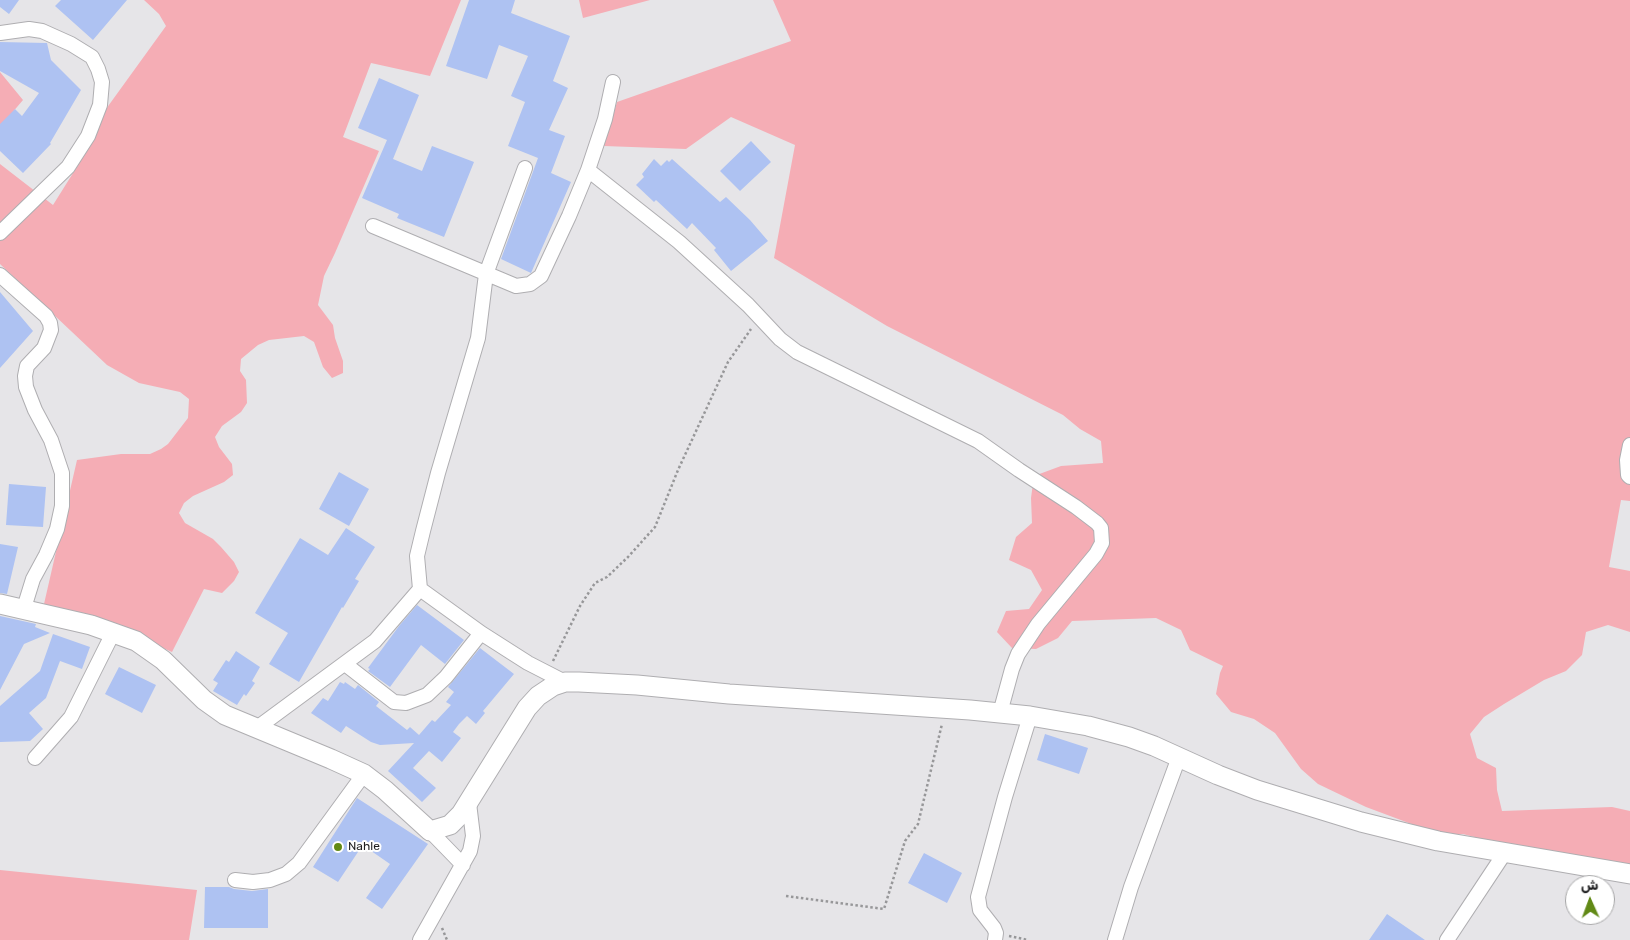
<!DOCTYPE html>
<meta charset="utf-8">
<style>
body{margin:0}
#map{position:relative;width:1630px;height:940px;overflow:hidden;background:#e6e5e8;font-family:Rubik,Vazirmatn,sans-serif}
canvas{display:block}
.north{position:absolute;left:1565px;top:875px;width:50px;height:50px;box-sizing:border-box;background:#fff;border:1px solid #a5a5a6;border-radius:50%;rotate:358deg;font-size:14px;font-weight:700;line-height:20px;text-align:center;color:#1f1f20}
.north::after{content:'';display:block;margin:auto;width:18px;height:22px;background:#618915;clip-path:polygon(50% 0,100% 100%,50% 72%,0 100%)}
</style>
<div id="map">
<canvas width="1630" height="940"></canvas>
<div class="north">ش</div>
</div>
<script>
const ctx = document.querySelector('canvas').getContext('2d');
ctx.lineJoin = 'round';
function fill(path, color) { ctx.fillStyle = color; ctx.fill(path, 'evenodd'); }
const poly = rows => new Path2D(rows.map(r => 'M' + r).join(''));
function trace(path, color, width, dash) { ctx.strokeStyle = color; ctx.lineWidth = width; ctx.lineCap = dash ? 'butt' : 'round'; ctx.setLineDash(dash || []); ctx.stroke(path); }
function write(font, color, halo, rows, align = 'center') {
  ctx.font = font + ' Rubik,sans-serif'; ctx.lineWidth = 4; ctx.setLineDash([]); ctx.textBaseline = 'middle'; ctx.strokeStyle = halo; ctx.fillStyle = color; for (const [text, x, y, turn = 0] of rows) {
    ctx.save(); ctx.translate(x, y); ctx.rotate((+turn || 0) * Math.PI / 180); ctx.textAlign = isNaN(turn) ? turn : align; if (halo) ctx.strokeText(text, 0, 0); ctx.fillText(text, 0, 0); ctx.restore();
  }
}
fill(poly([
 [144,0,461,0,430,76,371,63,343,137,379,151,335,253,324,276,318,305,333,325,335,338,343,361,343,373,332,378,323,367,314,342,304,336,269,340,258,345,241,359,240,371,246,380,247,403,241,412,222,426,215,437,219,447,232,464,233,475,224,482,193,496,184,503,179,513,185,523,213,539,221,547,234,562,239,572,234,581,222,593,204,589,172,652,131,634,44,604,77,460,121,454,150,454,161,449,168,444,188,418,189,399,180,392,139,383,107,365,0,264,0,164,53,205,80,162,106,109,166,26,159,14],
 [579,0,650,0,583,18],
 [773,0,1630,0,1630,501,1621,500,1609,567,1630,571,1630,632,1608,625,1586,632,1582,655,1566,671,1544,680,1504,704,1484,717,1470,734,1477,758,1496,768,1497,790,1502,811,1612,807,1630,811,1630,878,1598,879,1573,873,1486,840,1463,834,1441,835,1366,807,1318,784,1301,769,1275,733,1254,719,1231,712,1216,694,1220,673,1223,666,1190,650,1181,630,1156,618,1072,621,1058,638,1036,649,1012,648,997,632,1006,611,1029,609,1042,590,1031,570,1009,560,1016,537,1032,523,1031,498,1034,476,1061,466,1103,463,1101,441,1080,429,1063,415,887,326,774,258,795,145,731,117,686,149,604,146,617,102,791,41],
 [0,72,23,100,0,127],
 [0,870,197,890,189,940,0,940]
]), '#f5adb5');
fill(poly([
 [0,0,19,0,9,14,0,7],
 [61,0,127,0,93,40,55,6],
 [469,0,515,0,511,13,570,36,553,81,568,88,549,130,565,136,551,173,571,182,531,273,501,259,538,158,508,146,525,102,511,96,528,56,499,45,487,79,446,66],
 [0,42,47,43,51,60,81,90,50,143,51,144,23,173,0,151,0,124,15,109,22,116,39,93,0,71],
 [379,78,419,95,393,159,422,171,432,146,474,162,444,237,397,218,399,214,362,198,387,140,358,128],
 [751,141,771,162,740,191,720,171],
 [654,159,661,166,667,160,669,162,672,159,720,202,726,197,750,220,768,241,731,271,714,250,716,248,692,223,687,229,656,200,654,202,636,185,644,177,642,174],
 [0,292,33,331,0,368],
 [339,472,369,489,349,526,319,509],
 [9,484,46,487,43,527,6,525],
 [346,528,375,547,355,579,359,581,343,608,342,607,299,682,269,664,288,633,255,613,300,538,328,555],
 [0,544,18,547,7,594,0,593],
 [417,605,464,640,445,664,421,645,390,687,368,671,370,669,368,668,399,626],
 [0,616,36,624,35,627,50,633,24,644,0,690],
 [53,634,90,647,82,669,60,661,46,698,29,713,43,729,30,741,0,742,0,706,40,671],
 [480,648,514,674,483,711,485,713,476,724,467,716,459,724,453,732,461,738,442,762,429,751,413,768,436,788,422,802,388,771,414,743,380,745,371,742,346,726,341,733,311,713,323,698,328,701,340,682,344,684,345,682,355,689,358,685,379,702,376,706,407,730,410,727,419,735,432,720,435,722,451,705,446,702,454,692,448,687],
 [236,651,260,667,252,681,255,683,246,696,244,694,237,705,213,691,218,683,213,680,226,660,229,662],
 [119,667,156,685,142,713,105,694],
 [1045,734,1088,748,1079,774,1037,760],
 [357,798,428,844,382,909,366,898,390,864,364,846,362,846,338,882,313,867],
 [924,853,962,873,947,903,908,883],
 [205,887,229,887,234,889,252,891,268,889,268,928,204,928],
 [1387,914,1425,940,1369,940]
]), '#aec2f2');
const street = poly([
 [0,33,29,29,42,31,71,44,92,57,98,69,102,82,100,105,88,136,68,167,0,233],
 [588,170,679,242,748,305,780,339,797,352,978,441,1019,470,1076,507,1097,523,1101,528,1102,543,1096,554,1038,624,1018,654,1012,669,1000,713],
 [373,226,516,286,530,284,541,276,569,216,588,170,605,119,613,82],
 [0,275,46,316,50,323,51,330,44,348,27,366,25,376,26,387,35,410,51,440,62,473,62,506,57,529,46,555,33,579,24,608],
 [1630,445,1627,460,1628,475,1630,477],
 [420,589,481,633,528,663,565,682],
 [345,664,394,702,406,703,427,695,446,677,481,633],
 [257,728,375,641,420,589,417,556,423,531,438,473,478,338,486,274,525,168],
 [35,758,71,717,113,633],
 [430,831,463,865],
 [235,880,253,882,270,880,286,874,299,863,364,774],
 [420,940,470,851,473,836,469,803],
 [995,940,996,933,994,928,980,910,978,897,1005,797,1030,716],
 [1115,940,1131,887,1179,757],
 [1447,940,1504,854]
]);
const secondary = poly([
 [0,604,91,625,136,641,163,660,204,700,225,715,331,759,364,774,385,790,430,831,450,825,461,814,527,708,538,696,553,686,565,682,579,682,637,685,729,694,970,710,1030,716,1088,726,1129,737,1154,746,1218,775,1257,790,1361,822,1438,841,1630,874]
]);
trace(street, '#afaeb1', 16);
trace(secondary, '#afaeb1', 21);
trace(poly([
 [553,661,580,606,595,583,607,577,628,557,655,527,678,470,728,362,751,329],
 [786,896,884,909,905,841,918,824,942,724],
 [442,928,447,940],
 [1009,936,1028,940]
]), '#979799', 2.5, [2.5, 2.5]);
trace(street, '#fff', 14);
trace(secondary, '#fff', 19);
for (const [x, y, r, color] of [
 [338,847,5,"#618915"]
]) { const dot = new Path2D(); dot.arc(x, y, r, 0, 2 * Math.PI); ctx.fillStyle = color; ctx.fill(dot); trace(dot, '#fff', 2); }
write('12px', '#1f1f20', '#fff', [
 ["Nahle",348,847]
], 'left');
</script>
